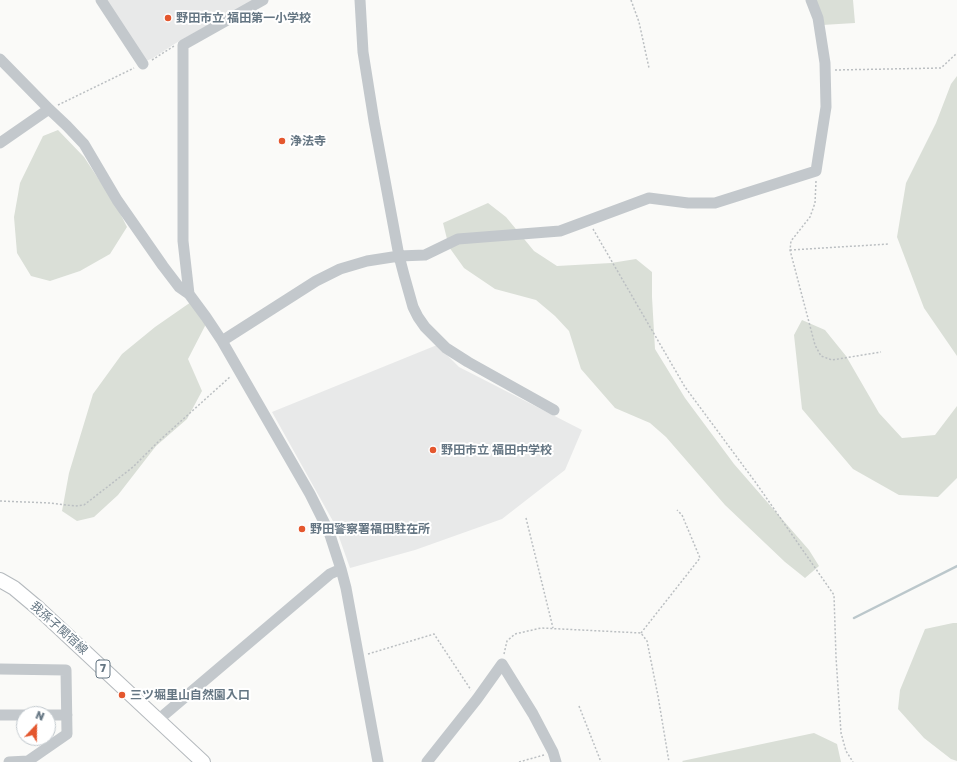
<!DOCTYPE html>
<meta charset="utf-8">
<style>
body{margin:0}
#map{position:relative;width:957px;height:762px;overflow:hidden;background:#fafaf8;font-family:"Golos Text",sans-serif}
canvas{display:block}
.north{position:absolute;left:16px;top:706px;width:40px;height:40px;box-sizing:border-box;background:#fff;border:1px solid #c1c8cd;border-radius:50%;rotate:22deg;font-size:11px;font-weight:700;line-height:16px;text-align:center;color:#657683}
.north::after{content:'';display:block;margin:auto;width:14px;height:18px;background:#e4572e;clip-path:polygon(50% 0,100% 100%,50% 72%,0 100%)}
</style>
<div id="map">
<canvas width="957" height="762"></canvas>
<div class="north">N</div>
</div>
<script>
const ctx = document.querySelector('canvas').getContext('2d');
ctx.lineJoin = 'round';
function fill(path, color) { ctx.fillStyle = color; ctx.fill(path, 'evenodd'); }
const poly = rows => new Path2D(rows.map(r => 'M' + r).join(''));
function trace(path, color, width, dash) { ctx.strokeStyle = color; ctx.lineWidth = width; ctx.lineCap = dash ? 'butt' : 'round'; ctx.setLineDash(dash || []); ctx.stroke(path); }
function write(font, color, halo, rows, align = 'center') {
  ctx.font = font + ' "Golos Text","Noto Sans JP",sans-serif'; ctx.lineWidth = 4; ctx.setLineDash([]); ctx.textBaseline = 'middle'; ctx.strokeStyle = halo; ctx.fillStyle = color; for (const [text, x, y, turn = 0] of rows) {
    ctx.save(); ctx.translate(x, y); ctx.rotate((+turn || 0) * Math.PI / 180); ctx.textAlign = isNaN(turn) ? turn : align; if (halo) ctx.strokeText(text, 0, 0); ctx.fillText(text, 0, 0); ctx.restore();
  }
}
fill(poly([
 [103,0,254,0,176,43,153,58,144,62],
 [437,345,459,367,582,430,565,470,502,519,415,550,350,568,334,523,272,412]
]), '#e8e9e9');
fill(poly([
 [813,0,853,0,855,23,822,25],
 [957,76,957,356,924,308,897,237,906,183,936,123,951,84],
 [58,130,84,157,117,207,127,227,110,254,80,271,50,281,31,276,17,253,14,217,20,183,43,136],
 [488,203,506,217,534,251,557,266,611,263,636,259,652,272,652,297,655,349,685,398,734,464,809,550,819,566,805,578,785,562,725,505,666,437,650,423,615,408,581,369,569,331,555,316,536,300,495,289,464,268,449,247,443,223],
 [191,302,207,314,205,326,188,359,202,391,187,419,156,446,118,495,94,517,77,521,62,511,69,473,93,394,122,354,155,327],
 [802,320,825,330,846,356,879,413,902,438,935,435,957,406,957,478,938,497,899,495,853,469,802,409,794,335],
 [953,623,957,623,957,761,951,759,924,738,898,709,900,690,925,629],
 [814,733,837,744,841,762,683,762,682,761]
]), '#dadfd7');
trace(poly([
 [854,618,957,566]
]), '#bbc7cb', 2.5);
const major = poly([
 [0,580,14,588,39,609,203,762]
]);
trace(major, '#b5babe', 16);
trace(poly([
 [631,0,639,22,649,68],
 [152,60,174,46],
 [835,70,941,68,957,53],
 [58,105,134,68],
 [816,181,815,203,810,217,791,241,790,250,815,345,821,356,832,360,881,352],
 [593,229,685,387,756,483,834,595,836,657,841,733,846,751,853,762],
 [790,250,889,244],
 [0,501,50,503,75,506,84,505,133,467,160,440,231,376],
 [526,518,553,628],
 [641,633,700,558,682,515,677,510],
 [368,654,434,634,471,690],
 [504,654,507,641,515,634,541,628,641,633,647,641,658,696,669,762],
 [579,706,601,762],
 [519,762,544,755]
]), '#bbbfc2', 1.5, [2, 2]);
trace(poly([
 [101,0,143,64],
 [263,0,183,45,183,241,189,294,206,317,222,341,310,494,329,532,341,569,346,588,378,762],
 [360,0,363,52,374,121,399,256,404,275,413,307,418,317,425,327,446,348,468,362,554,410],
 [0,59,49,109,67,126,84,144,117,200,163,266,179,287,189,294],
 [0,143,49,109],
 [222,341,316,281,340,269,367,261,399,256,425,255,458,239,560,231,649,198,688,203,715,203,816,171,826,107,825,63,818,18,811,0],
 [0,669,66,670,67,734,28,761,9,762],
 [0,715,24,715],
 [48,715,67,715],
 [158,720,330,574,341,569],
 [427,762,477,699,502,664,533,714,553,752,556,762]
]), '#c3c8cc', 11);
trace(major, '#fff', 14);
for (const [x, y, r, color] of [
 [168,18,4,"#e4572e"],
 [282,141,4,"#e4572e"],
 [433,450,4,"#e4572e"],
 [302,529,4,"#e4572e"],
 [122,695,4,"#e4572e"]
]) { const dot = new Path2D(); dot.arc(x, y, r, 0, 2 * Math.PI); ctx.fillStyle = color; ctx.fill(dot); trace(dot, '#fff', 1.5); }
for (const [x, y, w] of [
 [103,669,14]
]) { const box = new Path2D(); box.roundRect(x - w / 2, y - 9, w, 18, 3); ctx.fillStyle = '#fff'; ctx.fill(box); trace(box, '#657683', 1); }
write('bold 11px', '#657683', null, [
 ["7",103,669]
]);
write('bold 12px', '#657683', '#fff', [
 ["野田市立 福田第一小学校",176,18],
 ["浄法寺",290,141],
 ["野田市立 福田中学校",441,450],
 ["野田警察署福田駐在所",310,529],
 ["三ツ堀里山自然園入口",130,695]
], 'left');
write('12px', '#657683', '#fff', [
 ["我孫子関宿線",59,628,42]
]);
</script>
